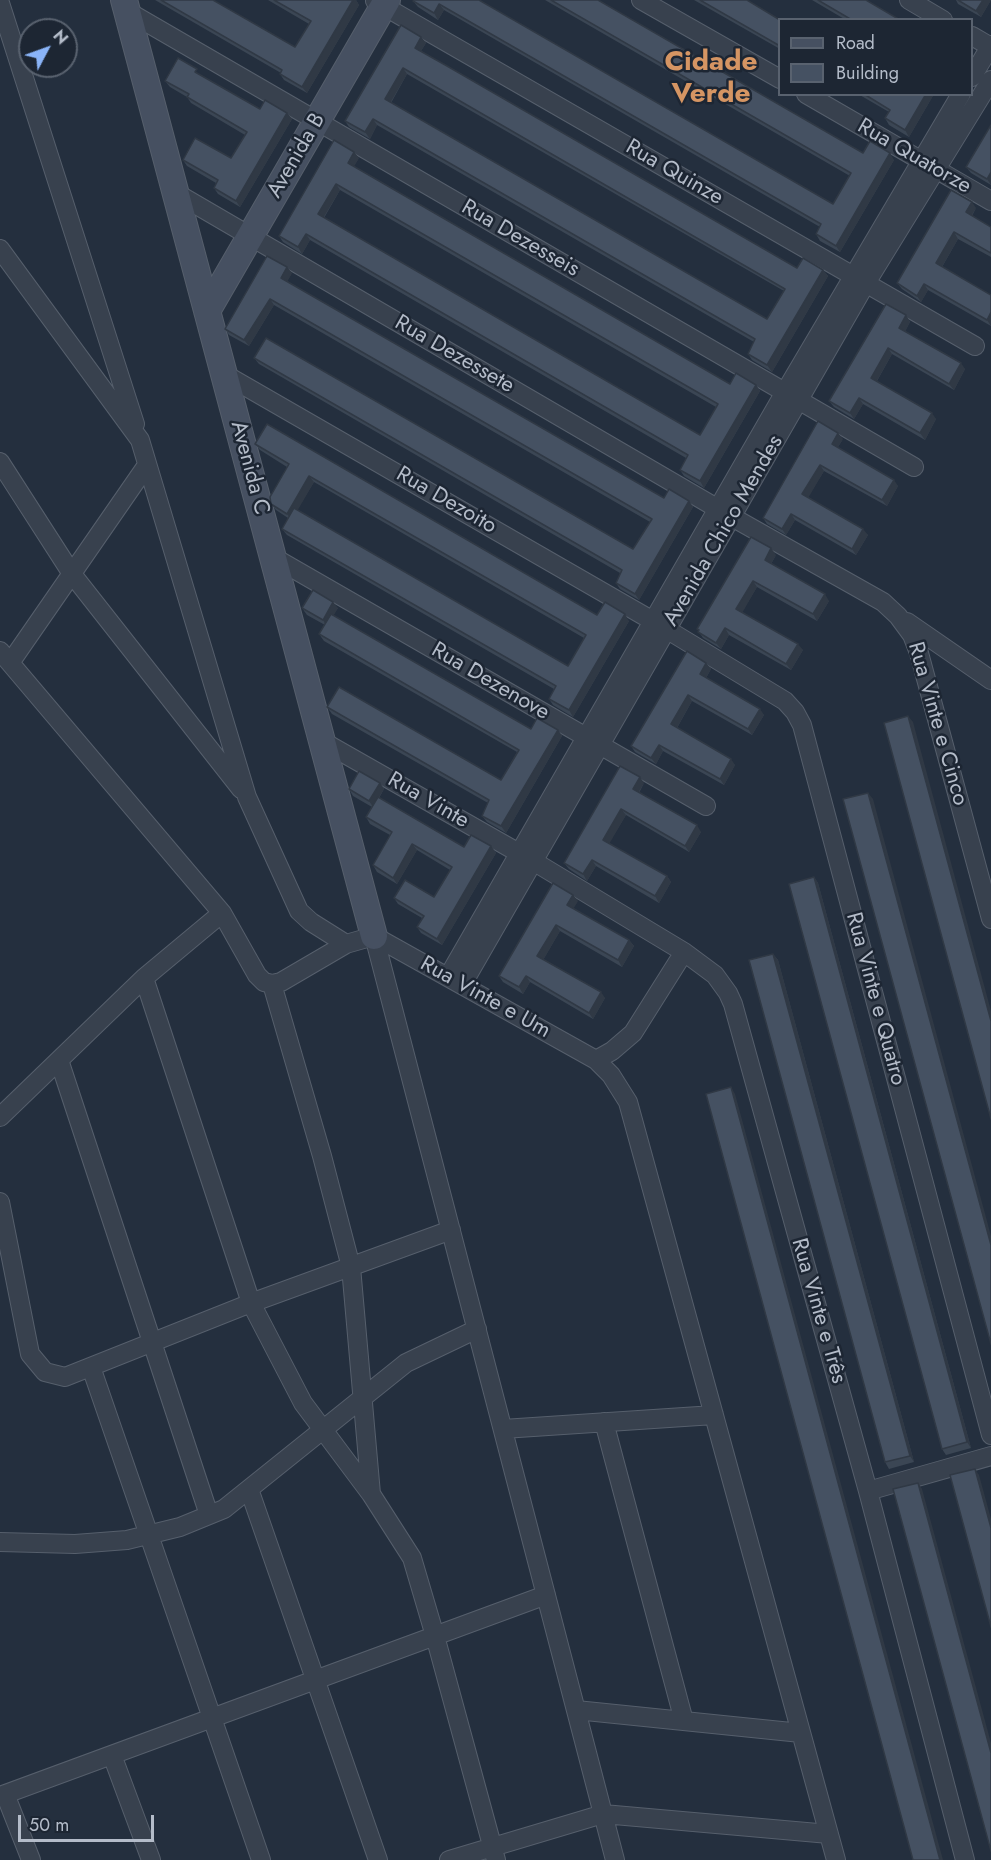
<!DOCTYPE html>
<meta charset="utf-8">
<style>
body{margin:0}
#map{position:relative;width:991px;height:1860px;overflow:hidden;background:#242f3e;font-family:Jost,sans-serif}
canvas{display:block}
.legend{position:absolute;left:778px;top:18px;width:195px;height:78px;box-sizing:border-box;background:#1d2633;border:2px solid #59626f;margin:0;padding:8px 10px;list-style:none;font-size:18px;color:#b4bcc9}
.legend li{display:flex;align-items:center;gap:12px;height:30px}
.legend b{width:30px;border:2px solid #59626f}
.north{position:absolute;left:18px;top:18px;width:60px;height:60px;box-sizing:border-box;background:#1d2633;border:2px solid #59626f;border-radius:50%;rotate:49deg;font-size:16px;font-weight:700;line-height:24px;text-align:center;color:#b4bcc9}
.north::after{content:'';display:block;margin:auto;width:21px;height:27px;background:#8ab4f8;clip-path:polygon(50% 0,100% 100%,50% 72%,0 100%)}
.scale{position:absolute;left:18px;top:1815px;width:136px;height:27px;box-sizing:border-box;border:3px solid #b4bcc9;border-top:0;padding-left:8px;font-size:18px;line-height:21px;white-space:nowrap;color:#b4bcc9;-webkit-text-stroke:4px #1d2633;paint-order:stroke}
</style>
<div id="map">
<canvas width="991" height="1860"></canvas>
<ul class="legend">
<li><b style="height:8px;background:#465061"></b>Road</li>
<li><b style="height:16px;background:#455162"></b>Building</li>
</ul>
<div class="north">N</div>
<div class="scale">50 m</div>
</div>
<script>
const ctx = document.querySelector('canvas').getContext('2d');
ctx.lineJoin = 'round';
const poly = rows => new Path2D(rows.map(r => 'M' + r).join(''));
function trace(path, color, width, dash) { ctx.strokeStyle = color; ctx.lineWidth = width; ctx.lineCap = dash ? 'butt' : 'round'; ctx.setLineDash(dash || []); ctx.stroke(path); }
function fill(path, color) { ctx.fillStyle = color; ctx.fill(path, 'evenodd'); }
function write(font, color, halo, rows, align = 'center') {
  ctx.font = font + ' Jost,sans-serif'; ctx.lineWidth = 5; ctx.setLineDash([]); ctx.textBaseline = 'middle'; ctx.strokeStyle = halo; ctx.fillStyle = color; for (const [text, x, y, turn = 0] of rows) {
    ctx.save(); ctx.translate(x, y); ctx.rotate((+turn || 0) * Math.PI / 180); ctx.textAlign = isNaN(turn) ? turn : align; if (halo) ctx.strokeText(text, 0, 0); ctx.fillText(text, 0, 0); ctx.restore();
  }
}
const street = poly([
 [641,0,780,79],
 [909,0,943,20],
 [375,1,975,346],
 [0,3,135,424],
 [127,11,914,467],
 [972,36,991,47],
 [972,77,991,45],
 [806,94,991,201],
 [176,193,732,517,883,602,898,616,912,635,919,653,991,919],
 [0,249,140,440,247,797,299,911,311,922,346,944,374,936],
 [224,374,653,621,785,701,795,712,802,725,991,1435],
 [0,462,72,574,241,789],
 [273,557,706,806],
 [907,622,991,680],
 [0,651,222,913,257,975,264,982,272,984,281,982,346,944],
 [10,663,147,465],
 [322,741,533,861,684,952,715,975,728,993,733,1004,868,1491,965,1860],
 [374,936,596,1060,611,1075,628,1102,836,1860],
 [374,936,615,1860],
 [448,977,785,392,961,94],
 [144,978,251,1303,303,1403,371,1494,412,1558,435,1636,496,1860],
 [272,984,322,1156,351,1267,371,1494],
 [462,985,866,283,991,80],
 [59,1060,209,1515],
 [596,1060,612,1051,633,1033,684,952],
 [0,1117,144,978,222,913],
 [0,1202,30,1354,45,1372,65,1377,251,1303,451,1230],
 [91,1367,261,1860],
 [604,1422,684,1721],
 [503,1429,714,1415],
 [249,1489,378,1860],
 [868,1491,991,1456],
 [0,1542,75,1544,127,1540,180,1527,224,1509,406,1363,477,1329],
 [576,1710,801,1733],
 [112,1755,151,1860],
 [5,1794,31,1860],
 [0,1796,546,1595],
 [449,1860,603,1814,829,1834]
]);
const secondary = poly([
 [124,0,374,936],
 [207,311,387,0]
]);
trace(street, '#565f6c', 20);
trace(secondary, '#565f6c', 28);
trace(street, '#38414e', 18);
trace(secondary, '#465061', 26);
fill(poly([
 [155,0,213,0,295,47,309,24,268,0,356,0,359,5,307,93,284,80,280,74,281,73],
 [479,0,833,204,850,176,545,0,598,0,863,153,894,160,840,252,820,241,816,234,820,227,444,10,438,20,418,7,413,1],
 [694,0,747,0,780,20,780,49],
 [812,0,866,0,900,20,846,20],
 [956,0,991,0,981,17,958,4],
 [421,37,426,43,421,51,797,268,823,270,828,276,772,372,752,360,748,354,754,342,377,125,370,139,349,127,345,121],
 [407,74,784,291,767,319,391,103],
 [201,75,260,109,287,113,292,119,240,207,218,194,214,188,216,183,187,166,183,160,231,158,245,135,191,103,187,97,170,87,165,81],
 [858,94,934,94,909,137,889,125,885,118,889,112],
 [991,125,991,185,971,173,966,167],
 [359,158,353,167,730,384,756,385,760,391,704,488,684,476,680,470,686,458,310,240,302,254,283,242,279,236],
 [340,190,716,407,700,435,324,218],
 [976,208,972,216,991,227,991,257,958,239,942,267,991,295,991,326,928,290,921,302,902,289,897,283],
 [292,273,287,281,664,498,689,501,693,507,639,600,620,589,616,583,620,573,259,364,254,358,633,549,650,522,274,305,249,346,229,335,225,329],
 [906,315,910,322,905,331,965,369,954,390,892,354,877,381,936,419,925,440,863,404,854,419,834,407,829,401],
 [843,439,838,447,898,486,887,506,824,471,808,497,868,535,856,555,795,520,786,535,767,524,763,518],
 [255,444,597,615,629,621,573,717,553,705,549,699,554,689,287,535,282,529,288,518,276,510,271,504,287,467,260,450],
 [314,482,584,638,568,666,297,510],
 [776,555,771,564,829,601,817,621,757,587,742,612,803,650,791,670,729,635,721,649,703,638,697,629],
 [302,608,338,608,333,615,531,729,558,730,562,736,506,833,487,822,482,816,488,803,332,714,327,707,501,780,517,752,324,641,319,634,325,625,307,615],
 [706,663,711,669,706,678,764,715,752,735,692,701,677,728,735,765,724,785,663,751,656,764,635,752,631,746],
 [380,783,384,789,379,798,464,847,491,846,496,853,442,945,421,933,417,927,422,918,398,904,394,898,434,897,450,870,417,850,397,884,377,872,373,865,390,835,370,824,366,817,372,807,353,796,349,789],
 [644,783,639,793,701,832,689,852,626,815,609,843,667,876,671,882,659,903,596,866,587,881,569,869,564,863],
 [814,877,818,883,971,1448,946,1455,942,1449],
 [578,901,573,908,629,940,634,946,622,967,560,931,543,960,605,998,593,1019,530,982,523,994,503,982,499,976],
 [773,954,778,960,914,1462,889,1469,885,1462]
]), '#3b4654');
fill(poly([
 [353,0,356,0,359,5,307,93,302,87],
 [983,0,991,0,981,17,976,11],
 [439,4,444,10,438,20,434,13],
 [421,37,426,43,419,54,415,48],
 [403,68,407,74,389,105,385,99],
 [926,94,934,94,909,137,905,130],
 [287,113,292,119,240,207,236,201],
 [373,119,377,125,370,139,365,132],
 [354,152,359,158,352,170,348,163],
 [890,153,894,160,840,252,836,246],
 [991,172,991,185,987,179],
 [336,184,340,190,322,220,318,214],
 [972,202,976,208,970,218,966,212],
 [954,232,958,239,940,270,936,263],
 [306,234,310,240,302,254,298,247],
 [287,267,292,273,286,284,281,278],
 [823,270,828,276,772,372,767,365],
 [924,284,928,290,921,302,917,296],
 [270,299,274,305,249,346,244,340],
 [991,312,991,326,987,320],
 [906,315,910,322,904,334,899,328],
 [888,348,892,354,875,384,871,378],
 [961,363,965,369,954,390,949,384],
 [756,385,760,391,704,488,700,481],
 [859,398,863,404,854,419,850,413],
 [932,413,936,419,925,440,920,433],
 [838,433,843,439,836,450,832,444],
 [820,465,824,471,807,500,802,494],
 [309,476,314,482,292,520,287,514],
 [894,480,898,486,887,506,882,500],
 [689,501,693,507,639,600,635,594],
 [791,514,795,520,786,535,782,529],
 [863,529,868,535,856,555,852,549],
 [771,548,776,555,769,567,765,560],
 [753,581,757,587,741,615,736,609],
 [825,594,829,601,817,621,813,614],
 [333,602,338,608,327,627,323,620],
 [625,614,629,621,573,717,569,710],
 [725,628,729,635,721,649,716,643],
 [798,644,803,650,791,670,786,664],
 [706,663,711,669,704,681,700,674],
 [688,695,692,701,675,731,671,724],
 [760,709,764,715,752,735,748,729],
 [908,716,913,722,991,1011,991,1021],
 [558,730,562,736,506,833,501,826],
 [659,745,663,751,656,764,651,758],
 [731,759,735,765,724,785,720,779],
 [640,777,644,783,637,795,633,789],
 [380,783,384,789,373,807,369,801],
 [868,793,873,799,991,1236,991,1245],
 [621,809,626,815,608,846,603,840],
 [697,825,701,832,689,852,685,846],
 [412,844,417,850,397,884,393,878],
 [491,846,496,853,442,945,437,939],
 [592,860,596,866,587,881,583,874],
 [667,876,671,882,659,903,655,896],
 [814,877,818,883,971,1448,967,1442],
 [573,895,578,901,572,911,567,905],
 [556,925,560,931,542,962,537,956],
 [629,940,634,946,622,967,618,960],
 [773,954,778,960,914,1462,910,1456],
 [526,976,530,982,523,994,519,987],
 [601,992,605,998,593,1019,589,1013],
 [731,1087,735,1094,943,1860,940,1860],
 [975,1469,979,1475,991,1519,991,1528],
 [918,1483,922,1489,991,1743,991,1753]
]), '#303945');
const building = poly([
 [161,0,213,0,295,47,311,21,274,0,353,0,302,87,280,74,282,70,161,0],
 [414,0,479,0,833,204,851,173,551,0,598,0,863,153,870,141,890,153,836,246,816,234,821,224,439,4,434,13,413,1,414,0],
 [700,0,747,0,780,20,780,46,700,0],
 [818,0,866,0,900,20,852,20,818,0],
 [958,0,983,0,976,11,958,0],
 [401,25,421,37,415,48,447,66,797,268,803,258,823,270,767,365,748,354,755,339,373,119,365,132,345,121,401,25],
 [403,68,785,289,767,319,385,99,403,68],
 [178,58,197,69,195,72,260,109,265,100,287,113,236,201,214,188,218,180,183,160,195,138,231,158,247,132,187,97,189,94,165,81,178,58],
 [864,94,926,94,905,130,885,118,890,110,864,94],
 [991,125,991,172,987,179,966,167,991,125],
 [334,140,354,152,348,163,730,384,736,373,756,385,700,481,680,470,688,455,306,234,298,247,279,236,334,140],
 [336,184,718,404,700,435,318,214,336,184],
 [951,190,972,202,966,212,991,227,991,253,954,232,936,263,991,295,991,312,987,320,924,284,917,296,897,283,951,190],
 [267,256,287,267,281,278,314,297,664,498,669,489,689,501,635,594,616,583,622,570,254,358,266,338,633,549,652,519,270,299,244,340,225,329,267,256],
 [886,304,906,315,899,328,961,363,949,384,888,348,871,378,932,413,920,433,859,398,850,413,829,401,886,304],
 [818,421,838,433,832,444,894,480,882,500,820,465,802,494,863,529,852,549,791,514,782,529,763,518,818,421],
 [267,424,597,615,605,602,625,614,569,710,549,699,556,686,282,529,294,508,568,666,586,635,309,476,287,514,271,504,270,497,289,464,255,444,267,424],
 [751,537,771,548,765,560,825,594,813,614,753,581,736,609,798,644,786,664,725,628,716,643,698,632,699,630,697,629,751,537],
 [313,590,333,602,323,620,302,608,313,590],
 [331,614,531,729,537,718,558,730,501,826,482,816,489,800,327,707,339,687,501,780,519,750,319,634,331,614],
 [687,651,706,663,700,674,760,709,748,729,688,695,671,724,731,759,720,779,659,745,651,758,631,746,687,651],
 [908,716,991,1021,991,1119,884,723,908,716],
 [620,766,640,777,633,789,697,825,685,846,621,809,603,840,667,876,655,896,592,860,583,874,564,863,620,766],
 [359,771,380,783,369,801,349,789,359,771],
 [868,793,991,1245,991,1344,843,799,868,793],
 [378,797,464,847,471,835,491,846,437,939,417,927,424,916,394,898,405,880,434,897,452,867,412,844,393,878,373,865,392,832,366,817,378,797],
 [814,877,967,1442,942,1449,789,884,814,877],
 [553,883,573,895,567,905,629,940,618,960,556,925,537,956,601,992,589,1013,526,976,519,987,499,976,553,883],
 [773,954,910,1456,885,1462,749,960,773,954],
 [731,1087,940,1860,913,1860,706,1094,731,1087],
 [975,1469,991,1528,991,1627,950,1475,975,1469],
 [918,1483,991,1753,991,1851,893,1489,918,1483]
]);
fill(building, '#455162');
trace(building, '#303945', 1.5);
write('22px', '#b4bcc9', '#1d2633', [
 ["Avenida B",297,156,-60],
 ["Rua Quatorze",914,157,30],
 ["Rua Quinze",674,173,30],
 ["Rua Dezesseis",520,239,30],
 ["Rua Dezessete",454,355,30],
 ["Avenida C",249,468,75],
 ["Rua Dezoito",446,501,30],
 ["Avenida Chico Mendes",724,531,-60],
 ["Rua Dezenove",490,682,30],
 ["Rua Vinte e Cinco",937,724,74],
 ["Rua Vinte",428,801,30],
 ["Rua Vinte e Um",485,998,29],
 ["Rua Vinte e Quatro",875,999,75],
 ["Rua Vinte e Três",818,1311,74]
]);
write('bold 28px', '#d59563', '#1d2633', [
 ["Cidade",711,63],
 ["Verde",711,95]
]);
</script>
